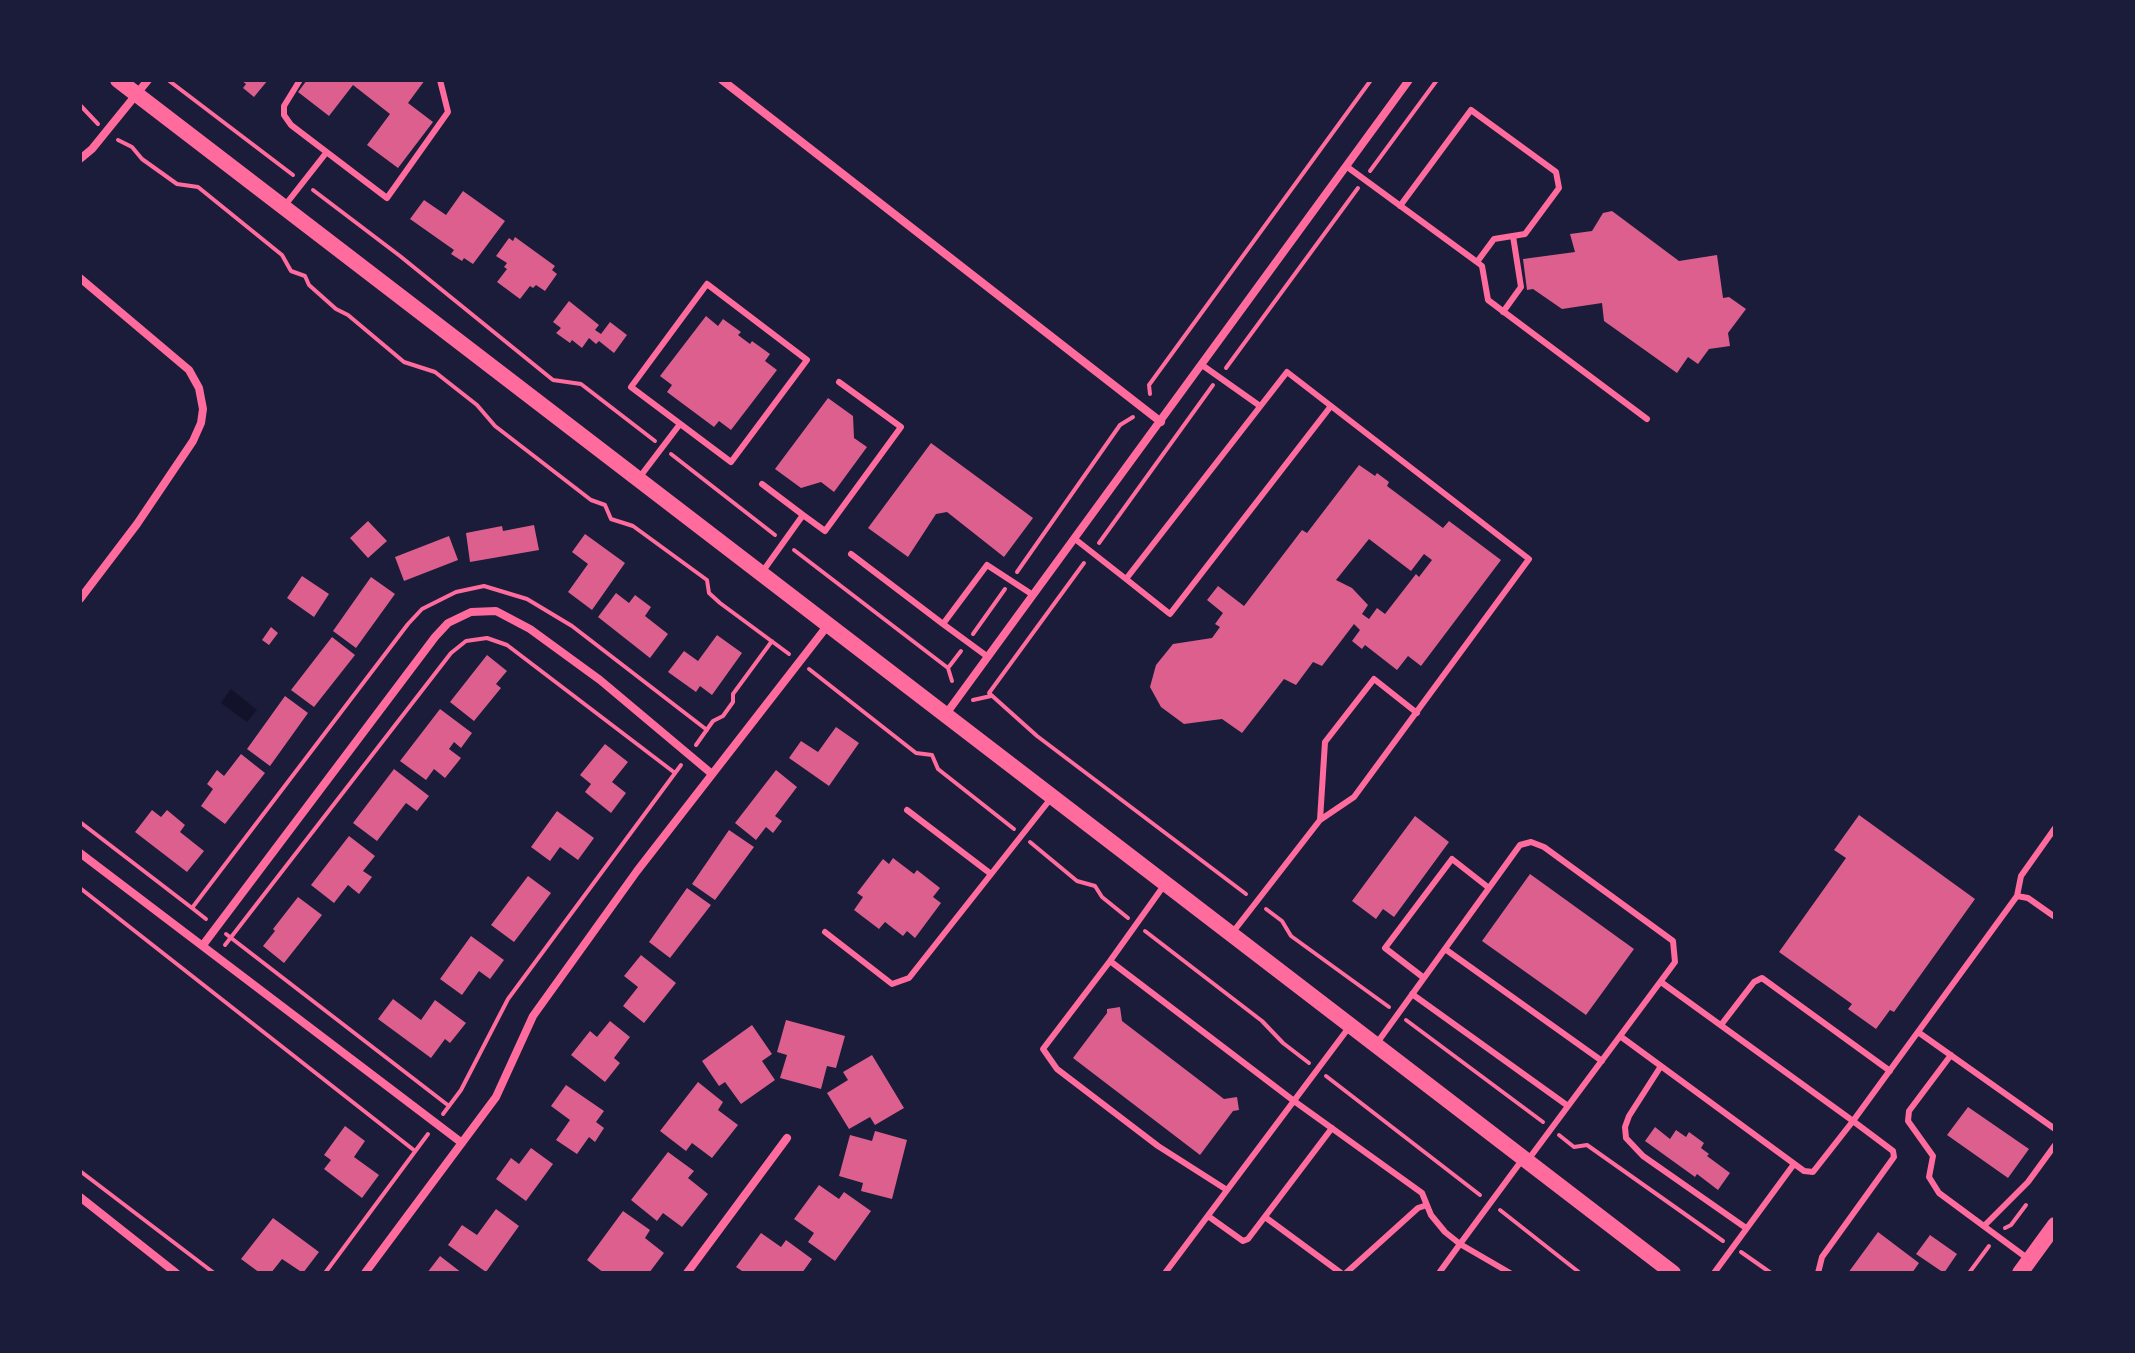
<!DOCTYPE html>
<style>
body{margin:0}
#map{position:relative;width:2135px;height:1353px;overflow:hidden;background:#1b1b3a;font-family:Quicksand,sans-serif}
canvas{display:block}
.frame{position:absolute;inset:0;border:82px solid #1b1b3a;pointer-events:none}
</style>
<div id="map">
<canvas width="2135" height="1353"></canvas>
<div class="frame"></div>
</div>
<script>
const ctx = document.querySelector('canvas').getContext('2d');
ctx.lineJoin = 'round';
function fill(path, color) { ctx.fillStyle = color; ctx.fill(path, 'evenodd'); }
const poly = rows => new Path2D(rows.map(r => 'M' + r).join(''));
function trace(path, color, width, dash) { ctx.strokeStyle = color; ctx.lineWidth = width; ctx.lineCap = dash ? 'butt' : 'round'; ctx.setLineDash(dash || []); ctx.stroke(path); }
fill(poly([
 [231,689,257,710,247,722,221,703]
]), '#12122b');
fill(poly([
 [241,80,268,80,254,97,243,88,246,84],
 [307,80,425,80,408,103,433,122,398,168,367,145,390,114,353,85,329,116,298,92],
 [463,191,505,221,473,264,464,258,462,261,451,254,454,250,410,219,424,200,446,215],
 [1612,211,1679,261,1717,255,1723,298,1729,297,1746,309,1728,333,1730,346,1709,349,1698,364,1688,357,1677,373,1604,321,1602,303,1562,309,1533,289,1527,290,1523,259,1575,252,1570,234,1592,231,1603,213],
 [515,237,555,266,552,270,557,274,545,291,536,285,533,288,530,286,520,299,497,282,507,269,504,267,507,263,496,256,509,238,513,241],
 [569,301,599,325,595,330,601,334,610,322,627,335,614,353,599,341,596,344,589,338,582,348,572,340,570,343,556,333,561,328,553,322],
 [706,316,718,326,723,319,741,332,738,335,750,344,752,341,770,354,765,361,777,370,731,430,719,421,714,427,667,392,672,385,660,376],
 [828,398,853,416,854,438,867,447,834,492,821,482,801,488,775,469],
 [931,443,1033,518,1004,557,947,512,936,514,908,557,868,528],
 [1359,465,1375,476,1377,473,1389,482,1387,486,1443,528,1449,521,1501,560,1421,666,1408,656,1397,670,1365,645,1362,649,1352,641,1360,630,1354,624,1322,666,1313,662,1296,685,1284,679,1242,733,1222,719,1184,724,1161,707,1150,687,1156,665,1173,644,1212,638,1220,627,1215,624,1223,613,1207,600,1218,586,1244,606,1302,530,1307,533],
 [1369,539,1411,571,1424,554,1432,560,1419,577,1416,574,1385,614,1377,608,1369,619,1362,614,1368,605,1352,588,1336,580],
 [368,521,387,541,368,558,350,538],
 [534,525,539,550,470,562,466,533,502,526,503,531],
 [585,534,625,563,592,610,568,592,588,564,572,552],
 [449,536,458,560,404,581,395,557],
 [302,576,329,594,314,617,287,598],
 [371,577,395,594,356,648,333,631],
 [616,593,629,603,635,595,651,607,645,616,668,634,650,658,598,617],
 [271,627,278,633,269,645,262,640],
 [717,635,742,653,712,695,700,686,696,692,668,672,684,651,698,661],
 [332,637,355,655,314,707,291,690],
 [487,655,507,671,496,684,501,688,474,721,450,702],
 [285,696,308,713,270,766,247,749],
 [440,709,472,733,461,748,454,742,449,749,461,758,445,778,434,769,426,780,400,761],
 [836,727,859,743,829,786,789,758,801,741,818,752],
 [605,744,628,762,612,782,626,793,611,813,585,792,591,784,580,775],
 [241,754,265,773,225,824,201,806,213,789,207,784,217,770,224,776],
 [394,769,429,796,417,811,406,803,377,841,353,823],
 [776,770,797,787,775,816,782,821,773,833,766,827,756,840,735,823],
 [152,810,161,817,167,810,185,825,180,832,204,851,187,872,135,832],
 [557,811,594,838,578,860,560,847,550,861,531,847],
 [1859,815,1975,899,1894,1012,1890,1010,1876,1029,1848,1009,1852,1004,1779,952,1846,858,1834,850],
 [1415,816,1449,842,1394,917,1383,909,1376,919,1352,901],
 [729,830,754,847,715,900,692,884],
 [349,836,375,856,363,871,372,877,359,894,348,885,334,903,311,885],
 [893,858,914,874,917,870,940,888,933,897,941,903,915,938,907,931,903,936,885,922,879,929,854,910,863,897,857,893,883,859,889,864],
 [1530,874,1634,949,1586,1015,1482,941],
 [528,876,551,893,514,942,491,925],
 [687,888,711,905,670,958,649,942],
 [298,897,322,915,284,963,263,946,275,931,273,929],
 [471,936,504,960,490,979,479,971,462,995,440,979],
 [641,955,676,983,644,1023,623,1006,638,987,624,976],
 [393,999,421,1020,435,1000,466,1023,450,1043,445,1039,431,1058,378,1019],
 [1120,1007,1122,1021,1224,1099,1237,1097,1239,1110,1233,1111,1200,1155,1073,1058,1107,1013,1107,1009],
 [786,1020,845,1036,836,1068,827,1066,821,1089,780,1078,787,1055,777,1052],
 [610,1021,630,1037,614,1058,620,1063,605,1082,571,1055,590,1031,597,1037],
 [752,1025,772,1054,762,1061,775,1080,741,1104,725,1082,719,1086,702,1061],
 [872,1055,904,1108,875,1125,870,1117,849,1129,827,1093,848,1080,843,1072],
 [698,1082,723,1102,718,1110,738,1125,712,1158,692,1143,686,1151,660,1131],
 [566,1085,604,1111,596,1122,604,1128,595,1142,589,1137,577,1154,556,1140,570,1120,551,1106],
 [1968,1107,2029,1149,2008,1178,1947,1135],
 [345,1126,365,1141,354,1157,379,1175,362,1198,324,1169,331,1160,324,1155],
 [1655,1127,1670,1139,1676,1130,1686,1137,1689,1132,1704,1143,1701,1148,1709,1154,1707,1156,1730,1173,1718,1190,1697,1174,1695,1177,1645,1141],
 [875,1131,907,1140,892,1199,861,1191,863,1183,839,1176,850,1135,872,1141],
 [531,1148,553,1164,526,1201,496,1179,511,1158,519,1164],
 [668,1152,694,1171,688,1178,708,1194,682,1227,663,1213,657,1221,631,1200],
 [819,1185,839,1199,844,1192,871,1211,835,1261,808,1242,814,1233,794,1219],
 [496,1209,519,1226,486,1272,448,1245,462,1225,477,1235],
 [623,1211,650,1230,645,1238,664,1253,649,1273,604,1273,587,1260],
 [273,1218,319,1252,303,1273,282,1259,271,1273,260,1273,241,1259],
 [1878,1232,1919,1263,1912,1273,1848,1273],
 [761,1233,781,1247,786,1240,812,1259,802,1273,745,1273,736,1267],
 [1930,1235,1957,1254,1944,1273,1916,1254],
 [440,1256,462,1273,427,1273]
]), '#dd5f8e');
trace(poly([
 [168,80,293,175],
 [80,105,98,124],
 [118,140,132,147,142,159,177,184,198,187,282,255,291,271,305,276,309,285,336,309,348,315,404,362,435,372,477,405,495,426,591,500,605,505,611,519,633,526,707,580,709,593,720,603,789,654],
 [1370,171,1437,80],
 [313,190,400,256,553,380,581,384,655,441],
 [1226,368,1358,188],
 [1150,394,1149,385,1371,80],
 [671,454,775,535],
 [1099,543,1213,385],
 [794,550,948,668,952,681],
 [1084,563,989,693,1037,736,1246,894],
 [1017,572,1120,425,1133,417],
 [973,634,1005,589],
 [948,668,961,651],
 [809,669,916,753,932,755,938,769,1014,829],
 [973,700,991,696],
 [696,745,713,721,723,716,733,702,733,694,772,641],
 [80,822,192,908],
 [1030,842,1077,881,1095,886,1102,897,1128,918],
 [80,888,415,1151],
 [1266,909,1282,921,1291,936,1389,1007],
 [206,919,192,908,408,624,422,609,456,592,484,586,527,599,572,626,707,730],
 [1145,931,1262,1021,1283,1043,1309,1063],
 [226,934,449,1106],
 [225,945,451,653,466,641,487,638,507,645,675,773],
 [1406,1020,1543,1122],
 [1326,1076,1480,1195],
 [443,1114,461,1090,508,999,681,765],
 [1559,1135,1574,1147,1587,1145,1723,1241],
 [80,1171,214,1273],
 [1500,1210,1580,1273],
 [2005,1228,2011,1225,2026,1205],
 [1741,1252,1771,1273],
 [325,1273,428,1134],
 [1969,1273,1989,1246]
]), '#ff6b9d', 4);
trace(poly([
 [300,80,284,106,284,115,291,125,387,198,448,112,440,80],
 [1346,166,1477,262,1494,239,1525,234,1559,188,1556,172,1471,110,1400,206],
 [286,204,326,153],
 [1477,262,1482,266,1488,300,1647,419],
 [707,284,807,360,731,462,631,387,707,284],
 [1503,312,1521,287,1513,236],
 [1202,365,1260,406],
 [639,478,680,424],
 [762,484,803,515],
 [1075,539,1126,579,1287,372,1529,559,1354,797,1320,820,1233,932],
 [851,554,943,624,987,565,1033,595],
 [763,571,803,515,825,531,901,427,839,382],
 [1126,579,1170,614,1331,406],
 [943,624,988,657],
 [907,810,991,874],
 [1320,820,1325,742,1374,679,1417,713],
 [1165,884,1110,961,1294,1101,1422,1193,1431,1215,1445,1232,1460,1244,1522,1160],
 [2017,896,2021,876,2055,828],
 [825,932,892,984,909,978,1052,797],
 [1445,949,1602,1061],
 [1110,961,1043,1049,1057,1069,1158,1146,1227,1190],
 [1424,978,1385,948,1452,859,1489,888],
 [1412,994,1568,1106],
 [1721,1025,1754,982,1762,978,1890,1071],
 [1918,1032,2055,1129],
 [1620,1036,1804,1171,1813,1172,1853,1121,1661,982],
 [1377,1043,1520,845,1531,842,1544,847,1673,941,1675,962,1528,1160],
 [1951,1055,1909,1111,1908,1121,1933,1156,1929,1177,1939,1193,2027,1258],
 [1661,1066,1629,1116,1625,1127,1626,1138,1643,1156,1746,1228],
 [1208,1216,1243,1241,1248,1239,1332,1128],
 [1265,1217,1341,1273],
 [1984,1226,2028,1182,2055,1145],
 [1165,1273,1350,1026],
 [1346,1273,1418,1208,1427,1205],
 [1439,1273,1460,1244,1510,1273],
 [1714,1273,1794,1164],
 [1818,1273,1822,1257,1894,1157,1893,1151,1853,1121,2017,896,2028,898,2055,917]
]), '#ff6b9d', 6);
trace(poly([
 [722,80,1161,422],
 [80,159,92,149,148,80],
 [80,278,189,370,199,388,203,409,201,423,193,441,137,524,80,599],
 [946,714,1409,80],
 [80,853,462,1143],
 [203,945,435,637,448,623,471,612,496,611,530,629,600,680,712,774],
 [80,1197,176,1273],
 [365,1273,496,1097,533,1016,637,871,828,625],
 [687,1273,787,1138]
]), '#ff6b9d', 8);
trace(poly([
 [118,80,1673,1273],
 [2020,1273,2055,1225]
]), '#ff6b9d', 16);
</script>
